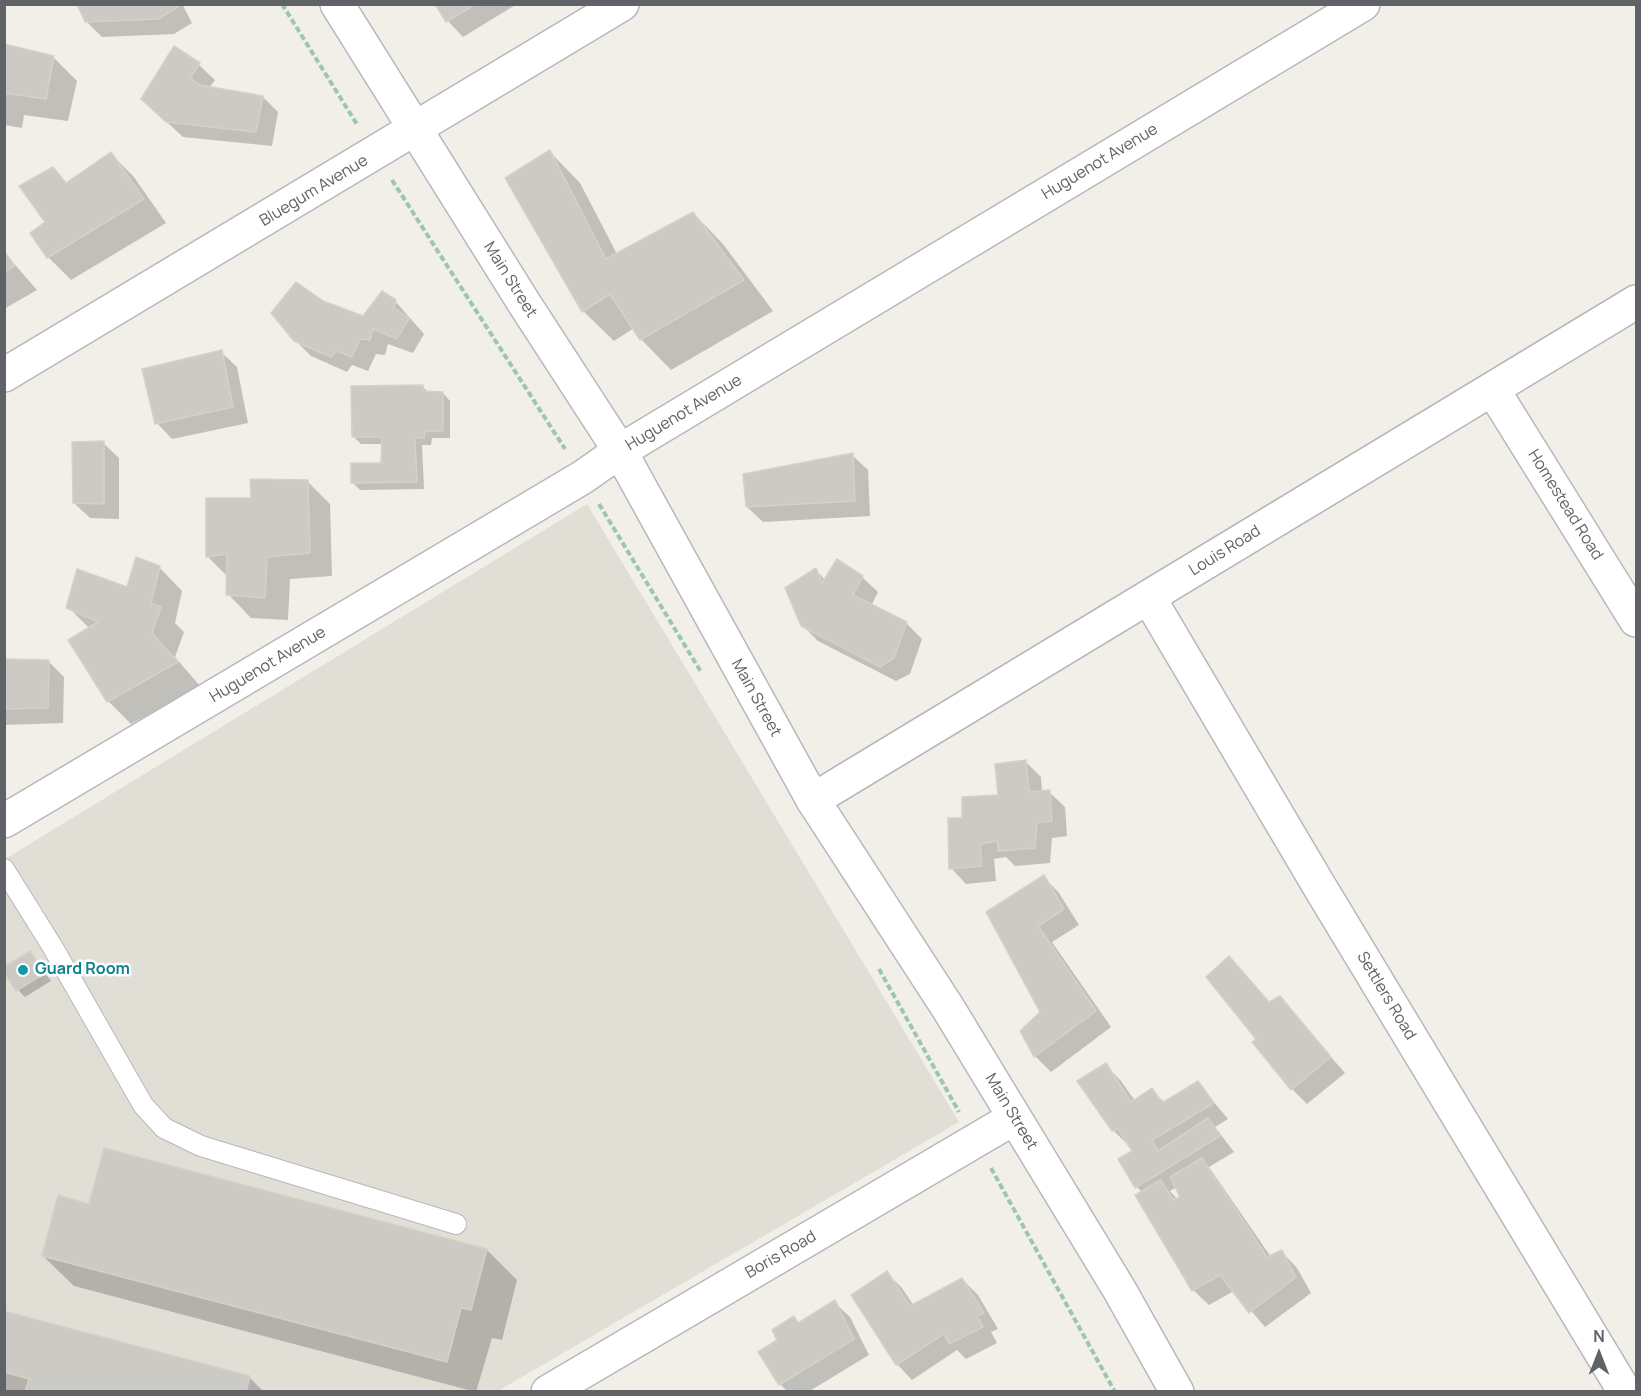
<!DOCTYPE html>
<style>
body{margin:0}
#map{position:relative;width:1641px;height:1396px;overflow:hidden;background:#f1efe8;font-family:Manrope,sans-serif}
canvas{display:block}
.frame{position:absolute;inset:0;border:6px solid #5f6368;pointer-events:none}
.north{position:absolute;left:1569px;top:1324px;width:60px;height:60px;-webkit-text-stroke:4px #fff;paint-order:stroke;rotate:0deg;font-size:16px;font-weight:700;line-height:24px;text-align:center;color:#5f6368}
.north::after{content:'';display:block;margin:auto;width:21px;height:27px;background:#5f6368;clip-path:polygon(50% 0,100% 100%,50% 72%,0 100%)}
</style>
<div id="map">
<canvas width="1641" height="1396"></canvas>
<div class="frame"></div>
<div class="north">N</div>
</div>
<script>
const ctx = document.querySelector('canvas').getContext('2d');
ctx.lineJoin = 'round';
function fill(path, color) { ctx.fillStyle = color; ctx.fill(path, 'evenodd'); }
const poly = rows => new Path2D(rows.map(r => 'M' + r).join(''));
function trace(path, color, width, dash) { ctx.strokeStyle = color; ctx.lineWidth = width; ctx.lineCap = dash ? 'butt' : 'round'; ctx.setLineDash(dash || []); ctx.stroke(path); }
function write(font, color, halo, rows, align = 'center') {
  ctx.font = font + ' Manrope,sans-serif'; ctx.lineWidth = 5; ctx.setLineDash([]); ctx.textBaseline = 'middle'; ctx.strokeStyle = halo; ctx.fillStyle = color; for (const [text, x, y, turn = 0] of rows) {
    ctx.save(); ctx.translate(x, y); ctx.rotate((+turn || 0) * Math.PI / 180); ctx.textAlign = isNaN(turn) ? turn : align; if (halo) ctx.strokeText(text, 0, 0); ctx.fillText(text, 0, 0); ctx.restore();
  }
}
fill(poly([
 [587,504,959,1122,498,1391,5,1392,5,859]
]), '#e1ded6');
fill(poly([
 [79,4,182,4,192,23,174,34,102,37,86,21],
 [437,4,517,4,463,37,448,21],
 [4,45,53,57,77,81,68,121,24,115,22,128,4,125],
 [174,48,199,65,215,80,209,88,263,97,278,112,272,146,183,137,158,114],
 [550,152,580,183,617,254,693,213,723,244,773,311,671,370,641,339,634,328,614,341,583,311],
 [111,154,134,177,166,223,71,280,48,257,47,222,53,168,68,184],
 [4,252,37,290,4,309],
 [395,301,424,334,413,353,388,344,385,355,376,354,368,371,352,365,347,372,311,356,295,340,322,303,364,318],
 [221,352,237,367,248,423,172,439,157,423],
 [423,387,429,393,443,393,450,401,450,438,432,438,431,445,422,445,424,489,360,490,352,482,382,465,383,444,361,444,353,436],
 [103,443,119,458,119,519,90,518,74,503],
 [852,455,868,470,870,516,763,522,747,507],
 [307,481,330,504,332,576,290,579,288,620,251,618,228,594,228,577,207,556,253,500],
 [159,567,182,591,175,623,184,632,175,657,200,686,131,724,108,701,90,629,68,607,128,589],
 [816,570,825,580,862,577,878,592,871,606,906,623,922,639,910,674,896,681,818,641,802,625],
 [4,660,48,661,64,677,63,723,4,725],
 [1026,762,1041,777,1042,792,1049,792,1065,807,1067,836,1052,838,1050,863,1015,866,1006,857,994,859,996,881,966,884,951,868,964,820,999,797],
 [1044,877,1059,893,1079,925,1052,942,1111,1027,1051,1072,1035,1056,1021,1031,1042,1013,988,913],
 [30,953,51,981,25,997,18,990],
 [1279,998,1345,1073,1307,1104,1292,1089,1258,1039,1270,1003],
 [1106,1065,1121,1081,1135,1101,1152,1090,1165,1103,1198,1083,1228,1119,1215,1127,1234,1152,1209,1167,1271,1257,1282,1252,1297,1268,1311,1293,1265,1327,1234,1291,1209,1305,1193,1290,1142,1192,1137,1187,1134,1151,1113,1130],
 [1177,1187,1182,1198,1178,1200,1170,1191],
 [90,1206,487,1250,517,1280,502,1340,492,1338,476,1392,74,1286,43,1256],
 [887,1273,902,1288,914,1306,962,1279,978,1295,998,1329,991,1332,997,1343,966,1359,957,1350,912,1380,897,1364],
 [834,1302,850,1317,869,1355,808,1392,788,1392,780,1384,779,1340,794,1318,799,1324],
 [4,1313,249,1377,264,1392,4,1392]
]), '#0003');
const building = poly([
 [77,4,176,4,178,7,158,19,85,22,77,4],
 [435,4,476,4,446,22,435,4],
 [4,44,54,56,46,99,4,93,4,44],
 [174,46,200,63,190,78,200,85,263,96,256,132,166,122,141,99,174,46],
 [550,150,606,259,693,212,744,280,640,340,610,294,582,312,505,178,550,150],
 [111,152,144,199,47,258,30,233,45,222,19,186,53,167,66,183,111,152],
 [4,251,15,266,4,272,4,251],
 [296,282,323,301,363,316,382,291,396,300,394,308,409,318,397,339,373,329,370,340,360,339,352,357,336,351,331,357,294,341,271,313,296,282],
 [222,350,233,407,155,424,142,369,222,350],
 [423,385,423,391,443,392,443,431,425,431,424,438,415,438,417,482,351,483,351,463,381,463,382,437,352,437,351,386,423,385],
 [104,441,104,504,73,503,72,442,104,441],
 [853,453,855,501,746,507,743,474,853,453],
 [250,479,308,480,310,553,267,557,265,598,226,595,227,554,206,557,206,498,251,498,250,479],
 [136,557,160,566,151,603,161,607,152,633,178,662,107,702,68,640,98,622,66,608,77,569,127,587,136,557],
 [837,559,863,576,853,595,907,622,894,658,880,667,801,626,785,588,816,568,822,583,837,559],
 [4,659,49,660,48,708,4,709,4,659],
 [1026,760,1029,792,1050,790,1052,821,1037,823,1035,848,998,851,998,841,980,844,982,866,949,869,948,818,962,818,962,797,998,795,995,764,1026,760],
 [1044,875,1064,909,1038,926,1096,1011,1034,1057,1020,1031,1040,1012,986,912,1044,875],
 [30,951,45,973,16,991,4,972,4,967,30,951],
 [1229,956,1269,1002,1280,996,1331,1057,1291,1090,1252,1042,1256,1039,1206,977,1229,956],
 [1106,1063,1131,1102,1152,1088,1162,1103,1198,1081,1214,1103,1152,1140,1158,1151,1208,1118,1220,1136,1135,1188,1118,1159,1132,1151,1118,1129,1112,1131,1077,1081,1106,1063],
 [104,1148,487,1249,471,1310,461,1308,447,1362,42,1256,58,1195,89,1204,104,1148],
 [1202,1158,1267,1257,1282,1250,1296,1277,1249,1313,1220,1275,1192,1291,1135,1195,1161,1180,1173,1200,1180,1197,1170,1177,1202,1158],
 [887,1271,910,1306,962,1278,984,1313,977,1316,983,1327,949,1344,944,1334,896,1365,851,1295,887,1271],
 [835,1300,854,1339,779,1385,758,1352,777,1340,772,1330,794,1316,798,1323,835,1300],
 [4,1311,250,1376,246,1392,25,1392,29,1379,4,1372,4,1311]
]);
fill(building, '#cccac5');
trace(building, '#d6d1c6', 1.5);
const service = poly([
 [4,869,52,946,143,1105,164,1128,201,1146,456,1224]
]);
const minor = poly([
 [4,375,622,4],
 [1493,390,1636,620],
 [1149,598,1318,884,1625,1392],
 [813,800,1636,302],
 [4,821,583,477,620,451,1363,4],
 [548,1392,1014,1118]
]);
const tertiary = poly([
 [337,4,524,303,620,451,813,800,948,1008,1119,1289,1177,1392]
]);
trace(service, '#b5b8bc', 22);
trace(minor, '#b5b8bc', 36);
trace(tertiary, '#b5b8bc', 36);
trace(poly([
 [282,4,358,126],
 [392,180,565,449],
 [599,504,701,672],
 [879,969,959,1112],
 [991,1168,1115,1392]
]), '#9cc7a9', 4, [6, 3]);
trace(service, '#fff', 20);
trace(minor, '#fff', 33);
trace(tertiary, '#fff', 33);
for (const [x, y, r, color] of [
 [23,970,6,"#0f9aa8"]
]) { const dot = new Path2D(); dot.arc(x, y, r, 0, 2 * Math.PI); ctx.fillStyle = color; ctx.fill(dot); trace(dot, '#fff', 2); }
write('16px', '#5f6368', '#fff', [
 ["Huguenot Avenue",1100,162,-31],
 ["Bluegum Avenue",314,191,-31],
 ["Main Street",510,280,58],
 ["Huguenot Avenue",684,413,-31],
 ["Homestead Road",1565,505,58],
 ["Louis Road",1225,551,-32],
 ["Huguenot Avenue",268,665,-31],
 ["Main Street",756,698,61],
 ["Settlers Road",1386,996,59],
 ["Main Street",1011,1112,59],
 ["Boris Road",781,1255,-30]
]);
write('bold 16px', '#0d838f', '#fff', [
 ["Guard Room",35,970]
], 'left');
</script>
